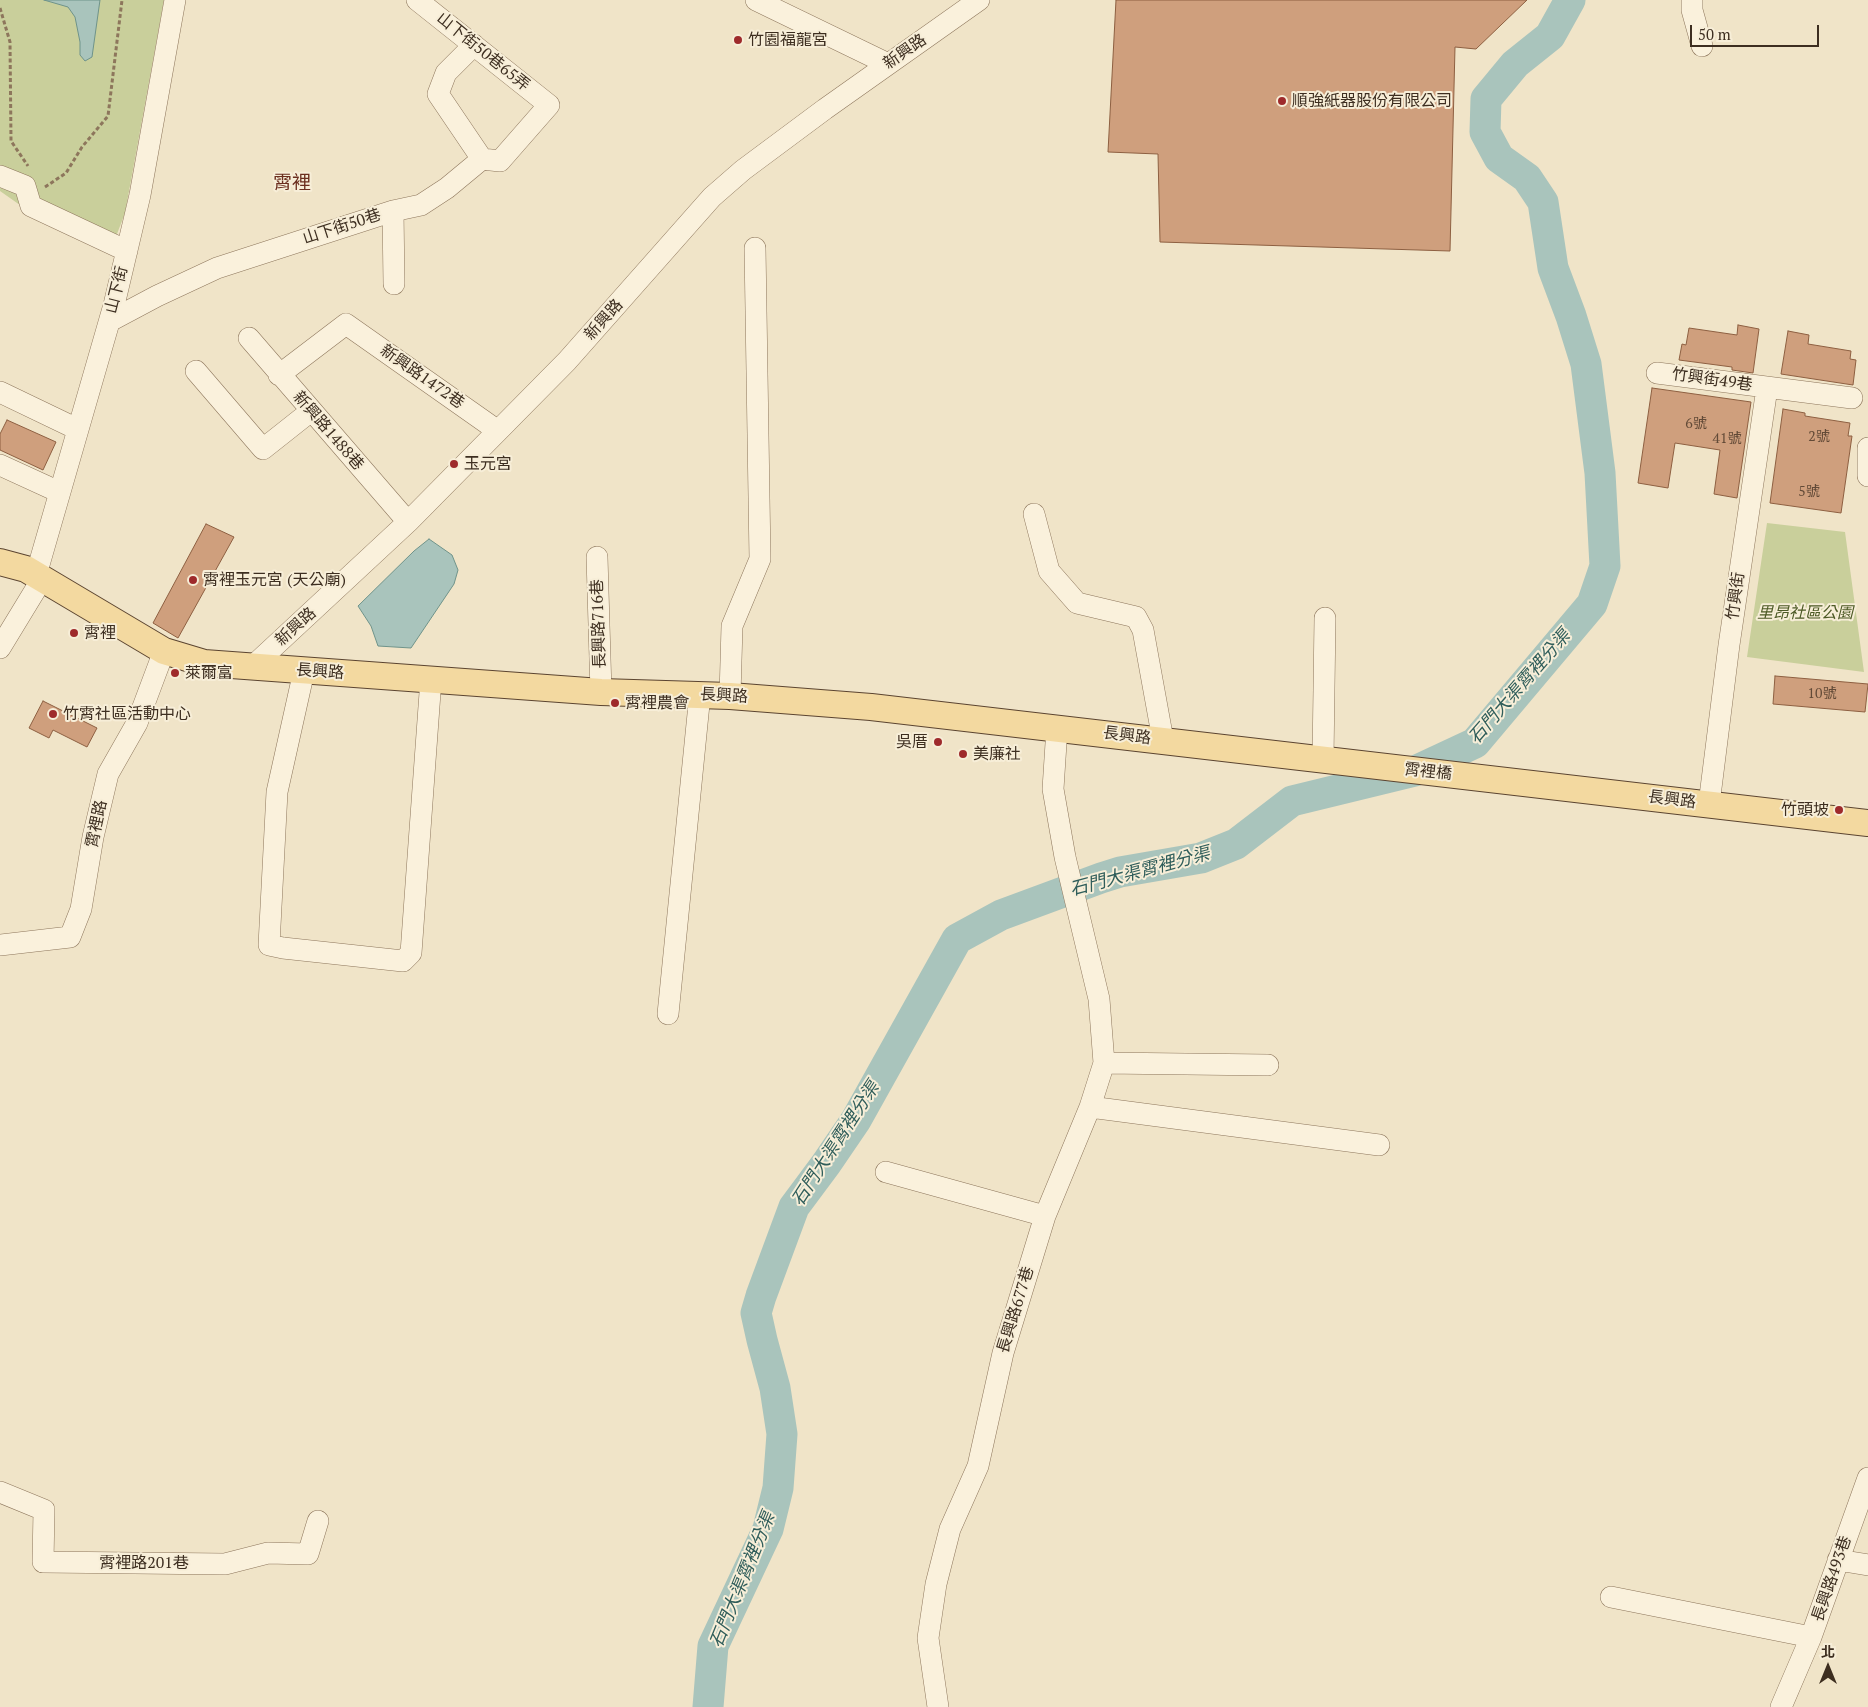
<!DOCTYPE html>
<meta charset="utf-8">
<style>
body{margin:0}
#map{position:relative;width:1868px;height:1707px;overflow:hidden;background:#f0e4c8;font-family:"PT Serif","Noto Sans TC",serif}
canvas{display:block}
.north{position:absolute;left:1803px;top:1642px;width:50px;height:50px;-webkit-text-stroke:4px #f7eed8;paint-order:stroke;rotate:0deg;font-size:14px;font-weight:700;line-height:20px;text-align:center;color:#3d2e20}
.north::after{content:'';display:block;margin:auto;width:18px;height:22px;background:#3d2e20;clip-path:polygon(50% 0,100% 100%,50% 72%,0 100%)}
.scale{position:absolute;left:1690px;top:25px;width:129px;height:22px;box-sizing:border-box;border:2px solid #3d2e20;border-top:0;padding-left:6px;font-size:15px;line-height:18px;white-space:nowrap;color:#3d2e20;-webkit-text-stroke:4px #f7eed8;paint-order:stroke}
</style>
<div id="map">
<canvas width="1868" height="1707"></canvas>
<div class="north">北</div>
<div class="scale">50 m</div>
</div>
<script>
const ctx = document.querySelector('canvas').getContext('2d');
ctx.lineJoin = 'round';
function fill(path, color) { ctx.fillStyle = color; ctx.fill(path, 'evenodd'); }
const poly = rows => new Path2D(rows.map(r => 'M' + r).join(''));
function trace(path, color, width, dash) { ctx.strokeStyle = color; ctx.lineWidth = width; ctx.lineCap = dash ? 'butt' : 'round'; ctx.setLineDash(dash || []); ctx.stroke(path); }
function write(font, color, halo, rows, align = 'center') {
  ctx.font = font + ' "PT Serif","Noto Sans TC",serif'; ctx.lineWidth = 4; ctx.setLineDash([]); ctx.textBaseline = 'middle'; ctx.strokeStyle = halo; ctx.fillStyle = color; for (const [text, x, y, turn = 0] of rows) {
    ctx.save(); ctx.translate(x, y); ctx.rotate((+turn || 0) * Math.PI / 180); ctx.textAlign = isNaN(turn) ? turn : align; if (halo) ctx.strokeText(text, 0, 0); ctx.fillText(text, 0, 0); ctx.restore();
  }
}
fill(poly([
 [0,0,164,0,125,213,112,247,27,210,0,191],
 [1767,523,1845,532,1864,672,1747,657]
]), '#c9cf9b');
const water = poly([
 [44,0,100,0,92,57,85,61,80,55,80,42,75,17,68,7,44,0],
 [429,539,452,555,458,570,454,584,411,648,378,646,371,626,358,606,414,551,429,539]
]);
fill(water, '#a9c4bc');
trace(water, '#6f938a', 1);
trace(poly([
 [708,1707,713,1646,768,1529,778,1488,782,1434,775,1388,762,1340,756,1313,761,1296,794,1207,826,1164,856,1120,957,939,1001,915,1101,878,1120,872,1201,858,1236,844,1292,801,1415,771,1475,743,1592,604,1605,566,1600,473,1586,364,1571,316,1553,268,1543,202,1527,178,1499,158,1485,132,1486,99,1515,64,1550,36,1570,0]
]), '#a9c4bc', 31);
const building = poly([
 [1116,0,1527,0,1476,49,1455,47,1450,251,1160,242,1158,154,1108,152,1116,0],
 [1738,325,1759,329,1753,373,1732,370,1732,367,1679,360,1682,344,1686,345,1689,328,1737,335,1738,325],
 [1788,331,1809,335,1808,344,1851,351,1850,359,1856,360,1853,385,1781,374,1788,331],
 [1652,388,1751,402,1737,498,1714,494,1720,450,1675,443,1668,488,1638,483,1652,388],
 [1783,409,1805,413,1805,416,1850,423,1848,436,1852,436,1841,513,1770,503,1783,409],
 [7,420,56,442,43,470,0,450,0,434,7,420],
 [206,524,234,537,178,638,153,623,206,524],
 [1775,676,1868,684,1865,712,1773,704,1775,676],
 [43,701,97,728,87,747,53,730,49,738,29,728,43,701]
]);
fill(building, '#cf9f7d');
trace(building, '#8d5f41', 1);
const minor = poly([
 [756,0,888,64],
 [1692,0,1692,10,1702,46],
 [474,45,446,73,438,94,482,159],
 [0,176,25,186,31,206,127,251],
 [393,211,394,284],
 [110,321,157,296,217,268,393,211,421,205,447,188,482,159,500,161,549,105,417,0],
 [249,338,408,522],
 [196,371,263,449,311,411],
 [1657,373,1852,398],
 [279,375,346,324,498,431],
 [0,392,77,429],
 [1868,448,1868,476],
 [0,465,59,492],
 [1034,514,1049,571,1077,603,1136,617,1143,630,1163,740],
 [597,557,601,692],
 [36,575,114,305,140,195,175,0],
 [0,648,42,579],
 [252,667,408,522,567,361,712,197,743,170,825,109,979,0],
 [304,671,277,792,269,945,283,948,403,961,411,953,431,679],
 [730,696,732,626,760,559,755,248],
 [1323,759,1325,618],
 [1709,804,1729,645,1767,388],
 [0,945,70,937,81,909,93,837,108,774,137,723,164,651],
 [668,1014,700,694],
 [1104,1063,1268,1065],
 [1090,1107,1379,1145],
 [886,1172,1045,1216],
 [0,1492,44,1510,43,1562,225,1564,268,1553,308,1554,318,1521],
 [1838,1560,1868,1565],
 [1611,1597,1811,1637],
 [938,1707,928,1638,936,1584,950,1529,978,1466,1003,1353,1045,1216,1090,1107,1104,1063,1099,999,1065,857,1053,789,1057,728],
 [1781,1707,1811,1637,1868,1478]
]);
const major = poly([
 [0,562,26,569,164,651,204,663,601,692,730,696,871,707,1868,823]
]);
trace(minor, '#8d765c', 22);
trace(major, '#5b4430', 28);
trace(poly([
 [0,8,10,42,11,141,28,166],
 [45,187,66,173,82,147,108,116,122,0]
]), '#8d765c', 3, [4, 2.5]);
trace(minor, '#faf1dc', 21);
trace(major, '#f3d9a0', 26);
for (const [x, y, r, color] of [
 [738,40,5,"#9e2a2b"],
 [1282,101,5,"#9e2a2b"],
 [454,464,5,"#9e2a2b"],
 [193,580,5,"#9e2a2b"],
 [74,633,5,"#9e2a2b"],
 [175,673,5,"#9e2a2b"],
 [615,703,5,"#9e2a2b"],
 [53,714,5,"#9e2a2b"],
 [938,742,5,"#9e2a2b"],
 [963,754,5,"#9e2a2b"],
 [1839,810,5,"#9e2a2b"]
]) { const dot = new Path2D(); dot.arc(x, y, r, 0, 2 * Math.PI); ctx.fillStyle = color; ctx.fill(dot); trace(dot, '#f7eed8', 2); }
write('14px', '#624a37', null, [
 ["6號",1696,424],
 ["2號",1819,437],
 ["41號",1727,439],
 ["5號",1809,492],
 ["10號",1822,694]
]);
write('16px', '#3d2e20', '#f7eed8', [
 ["竹園福龍宮",748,40],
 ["順強紙器股份有限公司",1292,101],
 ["玉元宮",464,464],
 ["霄裡玉元宮 (天公廟)",203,580],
 ["霄裡",84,633],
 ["萊爾富",185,673],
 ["霄裡農會",625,703],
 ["竹霄社區活動中心",63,714],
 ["吳厝",928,742,"right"],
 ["美廉社",973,754],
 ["竹頭坡",1829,810,"right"]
], 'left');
write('16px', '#3d2e20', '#f7eed8', [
 ["山下街50巷65弄",483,52,39],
 ["新興路",905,52,-35],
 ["山下街50巷",342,227,-18],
 ["山下街",117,290,-76],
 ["新興路",604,320,-48],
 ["新興路1472巷",422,377,35],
 ["竹興街49巷",1712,380,8],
 ["新興路1488巷",328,431,49],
 ["竹興街",1736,596,-82],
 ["長興路716巷",599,624,-92],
 ["新興路",296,627,-42],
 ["長興路",320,672,4],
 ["長興路",724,696,3],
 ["長興路",1127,736,7],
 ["霄裡橋",1428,772,6],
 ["長興路",1672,800,7],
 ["霄裡路",97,824,-78],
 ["長興路677巷",1016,1310,-73],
 ["霄裡路201巷",144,1563],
 ["長興路493巷",1832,1579,-71]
]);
write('italic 16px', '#4d5a26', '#f7eed8', [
 ["里昂社區公園",1805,613]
]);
write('italic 18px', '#2f5d5a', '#f7eed8', [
 ["石門大渠霄裡分渠",1520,687,-49],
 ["石門大渠霄裡分渠",1140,872,-15],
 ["石門大渠霄裡分渠",836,1144,-57],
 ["石門大渠霄裡分渠",743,1580,-68]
]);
write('19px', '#6b2e1e', '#f7eed8', [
 ["霄裡",292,184]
]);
</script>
